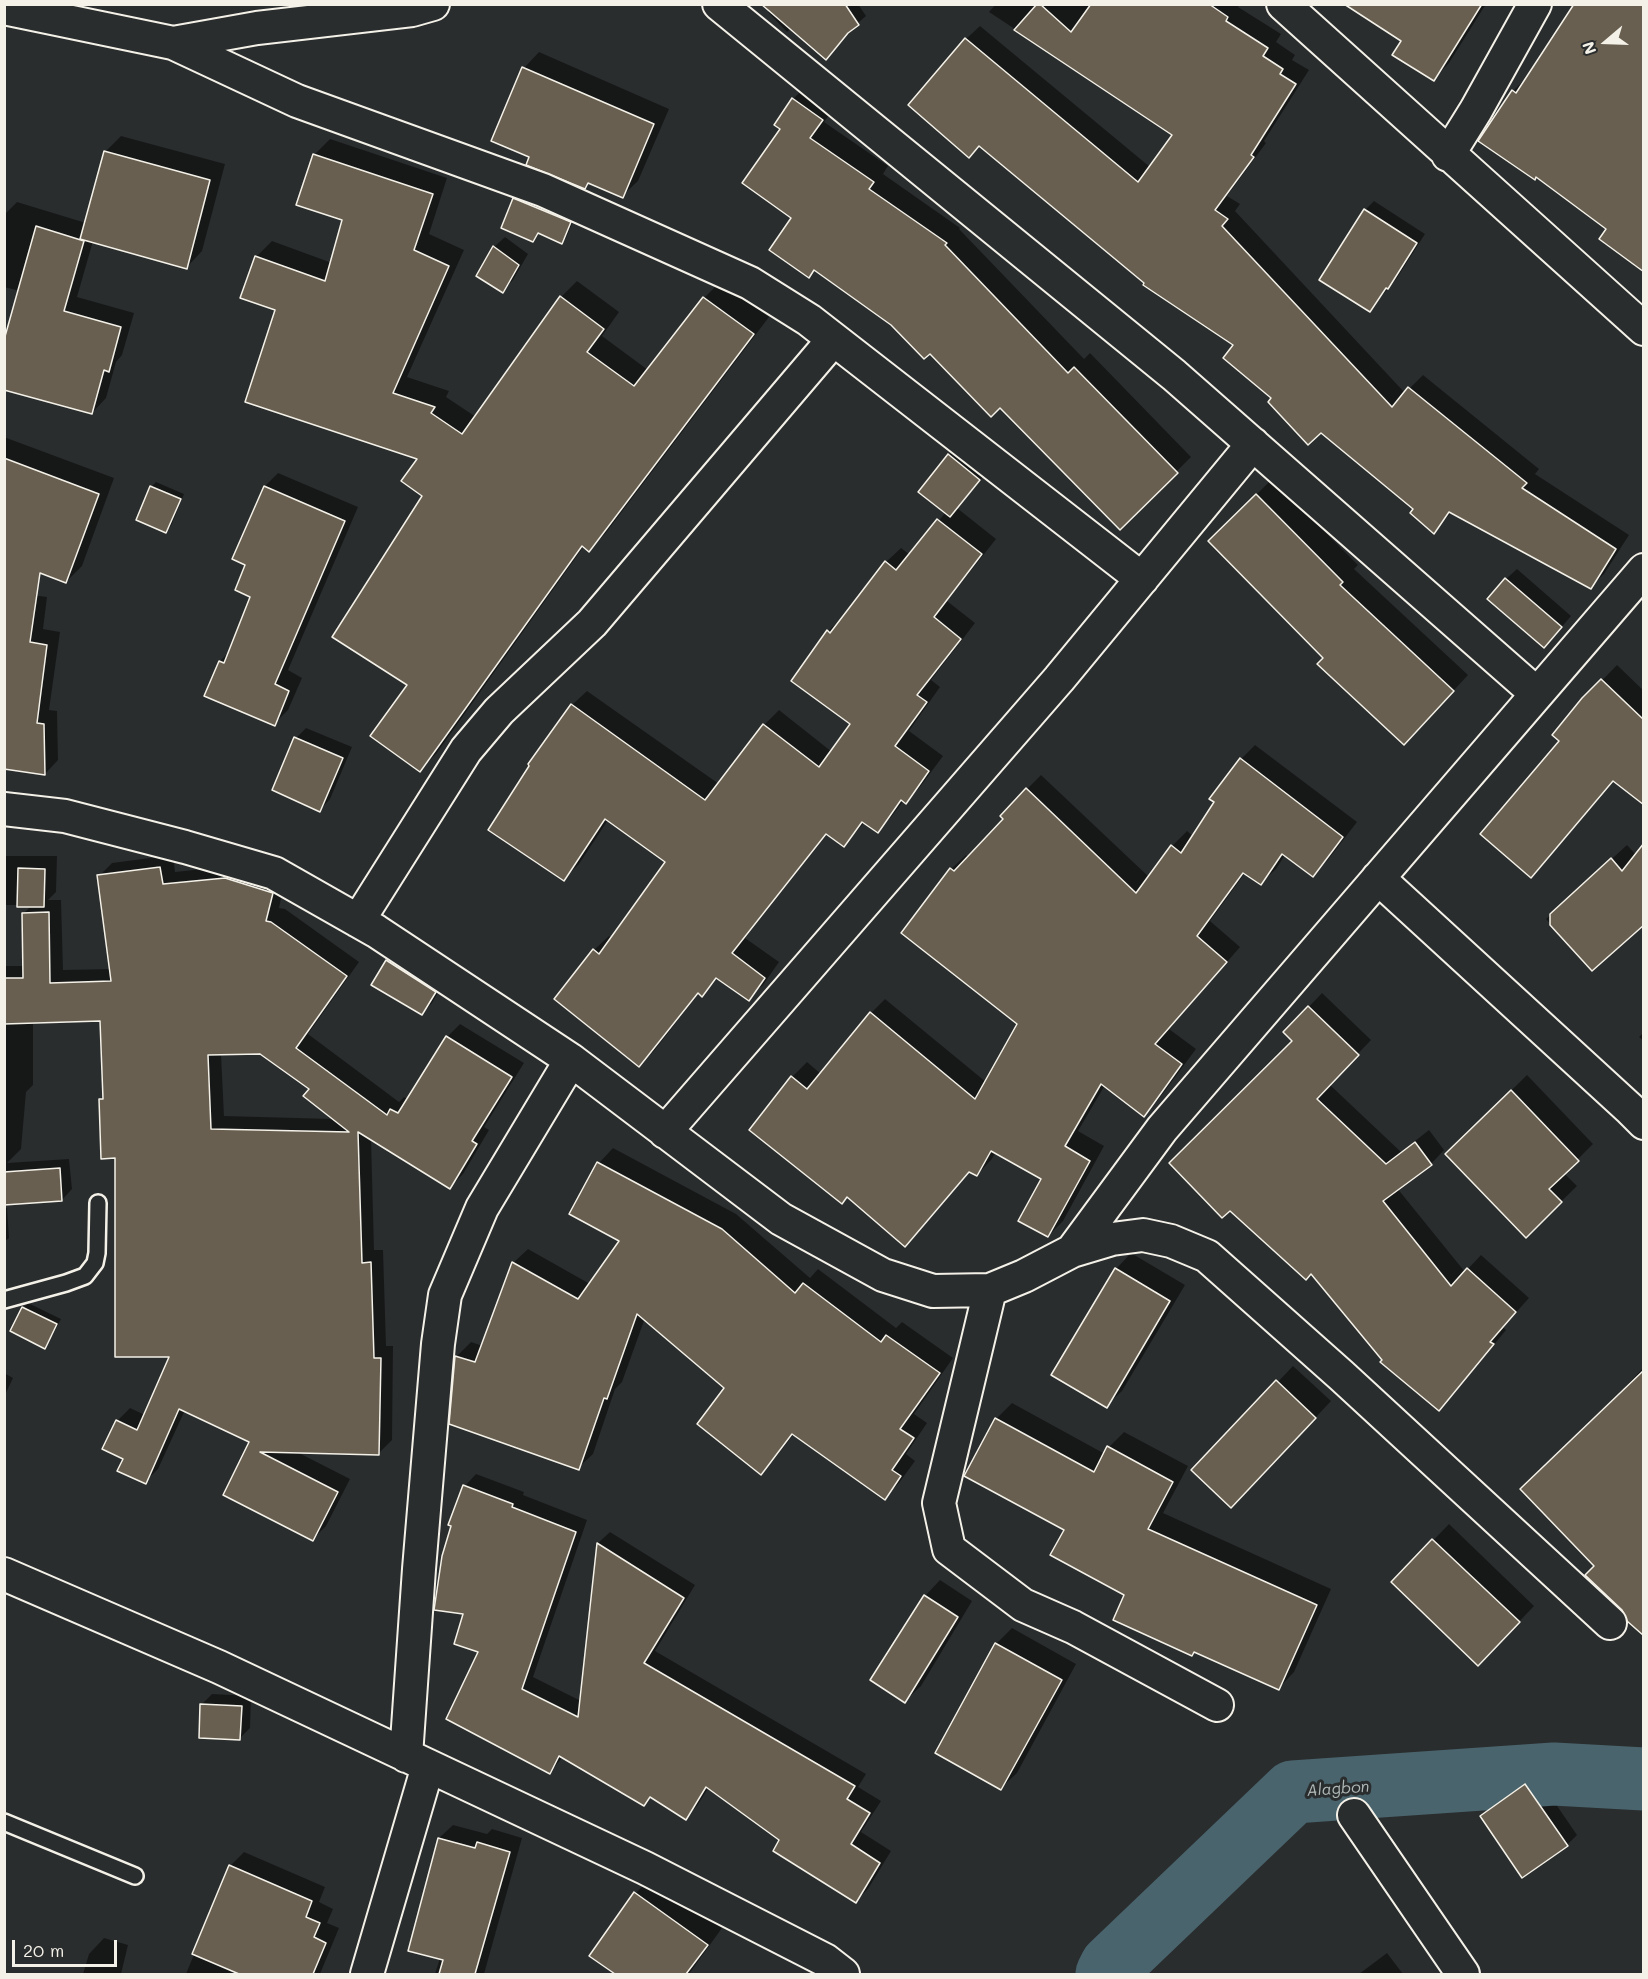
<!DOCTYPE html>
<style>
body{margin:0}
#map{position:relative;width:1648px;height:1979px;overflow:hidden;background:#2a2d2e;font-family:Mali,sans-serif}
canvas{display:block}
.frame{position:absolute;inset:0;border:6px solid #f4f1e8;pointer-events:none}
.north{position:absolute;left:1576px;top:12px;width:60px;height:60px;-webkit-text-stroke:4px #2a2d2e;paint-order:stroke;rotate:251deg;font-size:16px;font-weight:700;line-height:24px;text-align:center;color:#f4f1e8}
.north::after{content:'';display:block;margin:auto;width:21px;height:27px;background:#f4f1e8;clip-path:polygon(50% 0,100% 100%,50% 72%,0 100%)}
.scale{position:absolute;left:12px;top:1940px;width:105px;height:27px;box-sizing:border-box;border:3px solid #f4f1e8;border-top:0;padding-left:8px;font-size:18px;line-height:21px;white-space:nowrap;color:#f4f1e8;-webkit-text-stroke:4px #2a2d2e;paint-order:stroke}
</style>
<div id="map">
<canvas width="1648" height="1979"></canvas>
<div class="frame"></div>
<div class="north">N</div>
<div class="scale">20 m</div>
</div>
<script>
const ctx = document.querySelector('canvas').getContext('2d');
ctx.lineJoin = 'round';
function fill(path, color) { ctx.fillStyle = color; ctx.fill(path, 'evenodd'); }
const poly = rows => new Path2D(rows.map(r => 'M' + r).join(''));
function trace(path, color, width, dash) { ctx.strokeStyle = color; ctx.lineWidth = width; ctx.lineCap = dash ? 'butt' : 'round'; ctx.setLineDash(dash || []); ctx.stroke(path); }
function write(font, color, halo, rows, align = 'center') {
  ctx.font = font + ' Mali,sans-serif'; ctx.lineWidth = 6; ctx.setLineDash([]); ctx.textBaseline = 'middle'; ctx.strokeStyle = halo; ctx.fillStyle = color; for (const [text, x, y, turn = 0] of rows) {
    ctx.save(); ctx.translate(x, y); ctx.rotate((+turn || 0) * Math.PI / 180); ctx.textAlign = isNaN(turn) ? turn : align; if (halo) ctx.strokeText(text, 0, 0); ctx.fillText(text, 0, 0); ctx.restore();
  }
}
fill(poly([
 [776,4,858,4,866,16,851,29,792,28,787,32,768,12],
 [996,4,1240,4,1238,7,1281,34,1276,42,1295,55,1292,60,1309,70,1264,141,1266,143,1227,196,1240,204,1235,211,1405,393,1423,375,1539,469,1535,474,1629,535,1604,574,1590,587,1452,512,1434,531,1416,509,1321,431,1273,398,1236,345,1146,283,980,145,969,156,966,39,980,26,1150,167,1174,134,989,12],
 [1347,4,1486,4,1449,63,1434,79,1403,41],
 [539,52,669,109,638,181,622,196,590,182,585,187,530,157,524,68],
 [1526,78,1608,228,1513,91],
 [808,84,837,104,824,122,888,166,883,174,960,228,959,229,1084,359,1090,353,1191,457,1120,528,1000,406,892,324,815,269,808,276,794,217,782,129,776,124,793,99],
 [121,136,225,164,202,251,187,267,93,241,77,297,134,313,122,355,116,362,106,398,92,413,20,291,4,287,4,215,17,202,86,223,105,152],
 [330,139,447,178,429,234,464,250,407,377,449,391,446,397,476,417,561,297,577,281,619,312,602,336,648,370,704,298,720,282,769,317,605,534,589,550,584,546,436,754,420,770,409,684,424,496,419,458,277,310,256,257,272,241,332,263,344,219,314,155],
 [519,194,575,217,566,238,562,242,539,232,532,240,514,199],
 [1374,201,1425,234,1397,278,1370,310,1365,210],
 [505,237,528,254,513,280,502,291,494,247],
 [4,437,114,478,82,566,66,582,4,559],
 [959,445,989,469,957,508,996,539,947,601,975,623,931,680,940,687,909,731,943,756,920,787,906,802,904,800,892,816,878,831,865,822,844,845,828,833,745,938,779,962,763,985,748,999,718,978,702,995,699,993,654,1051,639,1065,594,950,609,936,612,938,667,862,608,820,579,864,564,879,572,705,587,691,719,784,764,725,779,710,832,752,853,723,828,631,843,617,886,562,901,548,910,555,946,512,949,455],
 [278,473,358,507,288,670,302,678,288,710,274,724,206,695,220,661,230,651,252,596,247,564,265,486],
 [1272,479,1358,565,1354,569,1468,675,1419,728,1325,658,1210,541],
 [156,482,184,494,171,526,166,531,151,487],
 [1517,569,1571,616,1554,636,1506,579],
 [4,591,47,597,43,629,60,632,49,710,57,711,58,760,45,774],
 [1617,665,1644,691,1644,803,1615,780,1546,861,1562,741,1580,703],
 [306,728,352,747,330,799,320,810,296,738],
 [1255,745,1357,822,1327,861,1312,875,1285,855,1276,869,1261,883,1245,873,1210,921,1240,947,1169,1029,1196,1049,1158,1100,1144,1115,1105,1085,1078,1131,1104,1146,1063,1221,1048,1236,1043,1179,996,1152,991,1160,977,1175,970,1171,848,1196,751,1130,792,1077,807,1062,821,1074,871,1013,885,999,986,1082,1019,1024,951,869,966,855,969,858,1006,819,1027,789,1041,775,1149,877,1172,846,1187,831,1194,837,1241,759],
 [1627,845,1636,855,1592,969,1546,919],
 [173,855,175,872,239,865,285,880,279,908,285,909,359,962,308,1034,399,1102,404,1097,408,1099,447,1037,460,1024,524,1063,484,1127,489,1130,463,1174,450,1187,371,1138,374,1250,383,1250,386,1346,393,1346,392,1440,379,1453,297,1452,350,1479,326,1526,313,1539,251,1442,185,1410,158,1469,145,1482,125,1458,117,1421,130,1408,145,1415,171,1356,100,1100,104,1096,101,1019,33,1022,33,1085,26,1092,21,1149,7,1163,69,1159,72,1189,62,1200,4,1203,4,966,25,966,23,914,32,905,4,905,4,856,57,856,56,892,48,900,61,900,63,970,111,969,99,876,112,863],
 [260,1052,311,1088,334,1119,224,1116,221,1054],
 [397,951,445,981,432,1003,422,1014,387,961],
 [1322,993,1371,1040,1329,1084,1401,1152,1429,1130,1444,1150,1431,1164,1397,1188,1465,1272,1481,1255,1529,1298,1503,1327,1506,1330,1453,1395,1439,1409,1384,1360,1294,1041,1285,1032],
 [1644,1032,1644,1041,1639,1037],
 [1527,1075,1593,1144,1564,1173,1577,1186,1526,1236,1447,1154],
 [613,1148,736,1214,810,1278,818,1269,896,1328,902,1322,953,1358,914,1414,927,1423,906,1454,915,1461,899,1483,884,1498,794,1434,775,1458,761,1473,726,1388,645,1318,622,1382,615,1389,593,1454,578,1468,456,1357,471,1342,483,1346,513,1263,528,1249,590,1284,621,1240,571,1213,599,1163],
 [4,1208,7,1208,9,1238,4,1242],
 [1131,1253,1185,1285,1122,1391,1106,1406,1116,1269],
 [28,1303,61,1319,49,1342,44,1347,23,1308],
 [1293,1366,1331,1401,1247,1491,1194,1470],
 [1644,1367,1644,1628,1596,1566,1624,1388],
 [4,1373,13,1378,4,1397],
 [1012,1403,1105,1454,1109,1447,1124,1432,1188,1466,1163,1513,1331,1589,1294,1672,1279,1688,1195,1651,1192,1654,1126,1594,1066,1529,996,1419],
 [476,1474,524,1492,523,1495,587,1520,533,1677,581,1701,598,1543,610,1532,695,1585,655,1651,866,1774,858,1787,881,1801,861,1832,891,1851,868,1889,856,1901,781,1840,709,1787,697,1806,685,1818,652,1797,644,1804,563,1757,550,1772,480,1651,465,1613,465,1486],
 [1449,1524,1534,1606,1494,1648,1393,1582],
 [940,1580,972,1601,921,1686,905,1701,925,1596],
 [1012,1628,1076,1664,1017,1773,1001,1788,996,1644],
 [212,1694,251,1696,250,1728,239,1739,202,1704],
 [1536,1775,1577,1835,1567,1845,1482,1816,1492,1806],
 [453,1825,487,1834,492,1829,522,1838,484,1974,435,1974,440,1958,439,1838],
 [244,1852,325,1887,319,1902,333,1909,327,1923,339,1928,320,1974,186,1974,230,1866],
 [651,1877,722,1928,689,1974,618,1974,591,1955,636,1893],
 [104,1938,128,1945,121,1974,83,1974,89,1954],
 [1387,1953,1403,1974,1359,1974]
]), '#0007');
trace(poly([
 [1107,1974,1111,1966,1293,1792,1554,1774,1644,1779]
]), '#49646d', 63);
const building = poly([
 [761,4,845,4,859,25,848,33,826,60,761,4],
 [1037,4,1040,4,1071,32,1091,4,1209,4,1228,17,1226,21,1268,48,1263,56,1283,69,1280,74,1296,84,1251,155,1254,157,1215,210,1228,219,1222,226,1392,407,1408,387,1527,483,1522,488,1616,549,1591,589,1449,512,1434,534,1410,513,1413,509,1321,433,1308,445,1268,402,1271,398,1223,358,1233,345,1143,285,1144,283,979,146,969,158,908,105,965,38,1138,182,1172,135,1014,30,1037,4],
 [1344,4,1482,4,1434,81,1392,55,1401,41,1344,4],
 [1574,4,1644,4,1644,272,1599,239,1606,229,1536,177,1535,180,1478,141,1512,90,1516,93,1574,4],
 [522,67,654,124,623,198,588,183,585,189,526,165,529,157,491,141,522,67],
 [792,98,823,120,810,138,874,182,869,189,947,243,945,245,1068,373,1074,367,1178,473,1120,530,1000,408,991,417,930,354,924,359,891,325,814,270,809,278,769,250,791,218,742,183,780,129,774,125,792,98],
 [104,151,210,180,187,269,80,239,104,151],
 [313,154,433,194,414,250,449,266,393,393,435,407,431,413,462,434,560,296,604,329,587,352,634,386,703,297,754,334,589,552,582,546,420,772,370,736,407,685,332,637,422,496,401,481,417,459,245,402,275,310,240,298,255,256,325,281,342,220,296,205,313,154],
 [513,198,571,222,562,244,538,233,533,242,501,228,513,198],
 [1364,209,1417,243,1388,289,1386,288,1370,312,1319,280,1364,209],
 [36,226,84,241,64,311,121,327,109,372,104,370,92,414,4,390,4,340,36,226],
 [493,246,519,265,503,293,476,276,493,246],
 [948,454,980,480,950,517,918,492,948,454],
 [4,458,99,494,66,583,40,573,30,642,47,645,37,723,44,724,45,775,4,769,4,458],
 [150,486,181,499,166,533,136,520,150,486],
 [264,486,345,521,275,684,289,691,275,726,204,696,219,661,224,663,250,597,235,590,245,565,232,559,264,486],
 [1256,494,1343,582,1340,585,1454,691,1404,745,1317,664,1323,658,1208,541,1256,494],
 [937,519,982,554,934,617,961,639,917,695,927,702,895,746,929,771,906,804,901,800,878,833,862,822,844,847,826,834,732,953,765,978,749,1001,716,978,702,997,698,993,639,1067,554,999,593,949,599,954,665,862,605,819,564,881,488,830,529,766,528,764,571,704,705,800,763,724,819,767,850,724,791,681,827,630,830,633,885,561,896,570,937,519],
 [1505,578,1562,627,1544,648,1487,599,1505,578],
 [1601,679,1644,720,1644,805,1613,781,1531,878,1480,834,1559,741,1552,735,1582,698,1601,679],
 [294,737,343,758,320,812,272,790,294,737],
 [1240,758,1343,837,1313,877,1282,854,1261,885,1243,873,1197,936,1227,962,1155,1044,1182,1064,1144,1117,1101,1084,1065,1146,1090,1161,1048,1237,1018,1221,1041,1179,991,1151,977,1176,969,1172,905,1247,847,1197,842,1204,749,1130,791,1076,807,1089,870,1012,975,1099,1017,1024,901,933,950,868,954,871,1003,819,1000,816,1026,788,1136,893,1171,845,1181,853,1214,802,1209,799,1240,758],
 [1644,843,1644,925,1592,971,1550,925,1550,914,1611,858,1622,871,1644,843],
 [160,867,163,884,225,878,273,893,266,921,271,922,347,976,296,1048,387,1115,390,1109,398,1113,446,1036,512,1077,472,1141,477,1144,450,1189,358,1132,362,1263,371,1262,374,1358,381,1358,379,1455,260,1452,338,1492,313,1541,223,1495,249,1442,179,1409,146,1484,117,1471,123,1459,102,1449,116,1420,137,1430,169,1357,115,1357,115,1158,101,1159,99,1099,103,1099,100,1021,4,1024,4,978,23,978,22,913,49,912,50,983,111,981,97,875,160,867],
 [260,1054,309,1089,303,1096,349,1132,211,1129,208,1055,260,1054],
 [18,868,45,869,44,907,17,907,18,868],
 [386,960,436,992,422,1015,371,985,386,960],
 [1308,1006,1359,1055,1317,1099,1386,1164,1415,1142,1432,1165,1383,1201,1451,1286,1467,1268,1516,1312,1490,1342,1494,1344,1439,1411,1380,1362,1382,1360,1311,1274,1306,1280,1230,1211,1222,1218,1169,1163,1292,1041,1283,1032,1308,1006],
 [1511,1090,1579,1161,1549,1189,1562,1202,1526,1238,1445,1154,1511,1090],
 [597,1162,722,1229,795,1293,803,1283,881,1342,886,1335,940,1373,900,1429,914,1438,892,1470,901,1476,885,1500,792,1434,761,1475,697,1424,724,1388,637,1314,607,1399,604,1398,579,1470,449,1424,455,1356,475,1362,512,1262,578,1299,619,1241,569,1214,597,1162],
 [60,1168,62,1201,4,1205,4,1172,60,1168],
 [1115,1268,1170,1301,1107,1408,1051,1375,1115,1268],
 [22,1307,57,1324,45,1349,10,1331,22,1307],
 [1644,1370,1644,1636,1627,1621,1622,1610,1585,1575,1594,1566,1520,1489,1644,1370],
 [1276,1380,1316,1418,1231,1508,1191,1470,1276,1380],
 [995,1418,1094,1472,1107,1446,1173,1482,1148,1529,1317,1605,1279,1690,1194,1652,1192,1656,1113,1620,1124,1595,1050,1555,1064,1530,964,1476,995,1418],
 [463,1485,513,1504,512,1507,576,1532,522,1689,578,1717,597,1543,684,1598,644,1663,855,1786,847,1799,870,1813,851,1844,880,1863,856,1903,773,1851,779,1840,706,1787,686,1820,650,1797,644,1806,559,1756,550,1774,446,1719,478,1652,454,1644,463,1614,434,1610,442,1556,451,1526,448,1525,463,1485],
 [1432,1539,1520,1622,1478,1666,1391,1582,1432,1539],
 [924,1595,958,1617,905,1703,870,1680,924,1595],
 [995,1643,1062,1680,1001,1790,935,1753,995,1643],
 [200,1704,242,1706,240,1740,199,1738,200,1704],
 [1525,1784,1568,1846,1522,1878,1480,1816,1525,1784],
 [438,1838,475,1848,477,1842,510,1852,475,1974,439,1974,443,1960,408,1951,438,1838],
 [229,1865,312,1901,306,1917,320,1923,314,1937,326,1943,313,1974,239,1974,192,1954,229,1865],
 [634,1892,708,1945,686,1974,615,1974,589,1956,634,1892]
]);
fill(building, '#685f50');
trace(building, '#f4f1e8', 1.5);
const lane = poly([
 [4,1300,66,1283,85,1276,95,1263,97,1253,98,1203],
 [4,1822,135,1876]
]);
const street = poly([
 [719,4,1174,375,1537,694],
 [1283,4,1644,329],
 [4,8,173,43,297,101,543,190,750,283,809,320,1142,579],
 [173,43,257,28,412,10,433,4],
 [1448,155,1476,110,1535,4],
 [4,809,65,816,185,847,274,873,376,931,571,1060,781,1219,883,1275,933,1291,990,1290,1024,1276,1072,1251,1112,1239,1143,1235,1171,1241,1207,1256,1342,1376,1610,1623],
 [1378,878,1630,1109,1644,1123],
 [358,921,466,750,499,711,592,623,833,340],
 [665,1132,1059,679,1253,444],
 [1072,1251,1162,1129,1644,570],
 [990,1290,939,1503,949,1549,1023,1605,1073,1627,1217,1705],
 [4,1574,219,1667,645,1868,825,1960,843,1974],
 [406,1756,419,1569,438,1344,445,1295,482,1208,571,1060],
 [1354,1815,1463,1974],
 [367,1974,428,1766]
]);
trace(lane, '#f4f1e8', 20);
trace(street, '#f4f1e8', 36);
trace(lane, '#2a2d2e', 15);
trace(street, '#2a2d2e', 32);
write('italic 16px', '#b0b9b7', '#2a2d2e', [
 ["Alagbon",1338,1789,-4]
]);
</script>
